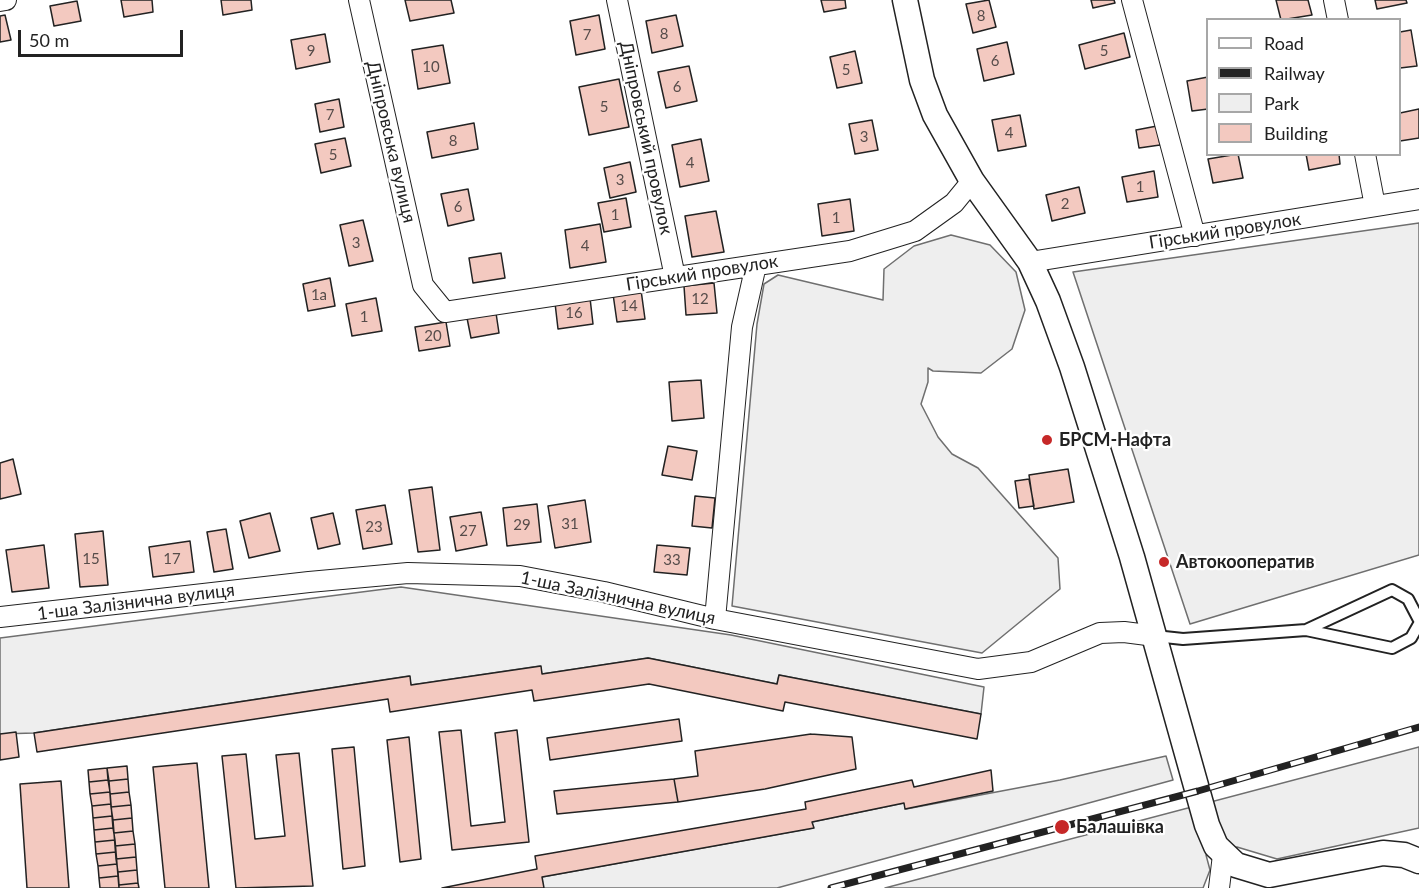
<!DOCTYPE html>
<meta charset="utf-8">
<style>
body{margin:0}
#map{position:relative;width:1419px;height:888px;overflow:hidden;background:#fff;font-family:Lato,sans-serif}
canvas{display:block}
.legend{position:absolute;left:1206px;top:18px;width:195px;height:138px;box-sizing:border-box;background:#fff;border:2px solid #a7a7a7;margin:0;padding:8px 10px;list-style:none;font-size:18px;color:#222}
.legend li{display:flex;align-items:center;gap:12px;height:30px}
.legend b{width:30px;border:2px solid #a7a7a7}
.scale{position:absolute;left:18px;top:30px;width:165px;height:27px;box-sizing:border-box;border:3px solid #222;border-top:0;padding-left:8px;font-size:18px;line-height:21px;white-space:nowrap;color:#222;-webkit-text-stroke:4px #fff;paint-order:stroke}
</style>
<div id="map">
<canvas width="1419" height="888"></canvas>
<ul class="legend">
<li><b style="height:8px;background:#fff"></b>Road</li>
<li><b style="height:8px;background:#222"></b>Railway</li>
<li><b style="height:16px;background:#eee"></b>Park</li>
<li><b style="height:16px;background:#f3c9c0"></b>Building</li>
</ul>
<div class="scale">50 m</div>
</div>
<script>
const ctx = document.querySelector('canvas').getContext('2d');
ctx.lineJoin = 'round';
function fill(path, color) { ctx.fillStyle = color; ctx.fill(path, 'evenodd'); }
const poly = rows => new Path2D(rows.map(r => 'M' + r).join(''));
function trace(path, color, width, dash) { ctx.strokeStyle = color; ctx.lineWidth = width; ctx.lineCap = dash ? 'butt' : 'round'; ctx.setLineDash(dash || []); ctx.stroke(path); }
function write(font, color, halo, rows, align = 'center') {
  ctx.font = font + ' Lato,sans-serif'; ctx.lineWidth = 4.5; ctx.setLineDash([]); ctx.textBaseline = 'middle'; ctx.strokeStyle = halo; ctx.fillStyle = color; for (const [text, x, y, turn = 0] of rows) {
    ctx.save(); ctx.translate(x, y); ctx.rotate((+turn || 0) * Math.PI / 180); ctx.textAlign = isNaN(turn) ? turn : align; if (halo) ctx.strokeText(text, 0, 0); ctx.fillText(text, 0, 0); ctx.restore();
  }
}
const green = poly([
 [1419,223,1419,555,1190,624,1073,272,1419,223],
 [951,235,990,245,1016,272,1025,310,1012,349,981,373,933,371,928,368,928,382,921,404,938,437,952,454,978,468,1058,558,1060,589,982,653,732,606,757,324,764,284,778,275,883,300,884,269,914,246,951,235],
 [401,587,731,635,984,687,981,714,779,675,777,684,648,658,542,674,540,666,411,685,409,676,34,733,0,734,0,638,401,587],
 [1419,747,1419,828,1277,859,1237,847,1206,855,1210,870,1203,888,885,888,1419,747],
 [1166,756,1173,780,777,888,543,888,542,877,813,828,812,822,904,803,906,809,1060,780,1166,756]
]);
fill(green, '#eee');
trace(green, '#6f6f6f', 1.5);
const building = poly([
 [121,0,152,0,153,12,124,17,121,0],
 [221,0,251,0,252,10,223,15,221,0],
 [405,0,451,0,454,13,410,21,405,0],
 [821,0,845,0,846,8,824,12,821,0],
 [989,0,996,27,973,33,966,4,989,0],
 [1091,0,1114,0,1115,3,1093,8,1091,0],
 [1276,0,1308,0,1312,15,1281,20,1276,0],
 [1375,0,1406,0,1407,3,1377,9,1375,0],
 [77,1,81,21,54,26,50,6,77,1],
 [5,15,11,40,0,42,0,16,5,15],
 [599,15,605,49,576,55,570,21,599,15],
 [676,15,683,46,652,53,646,21,676,15],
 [1411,30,1417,66,1400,68,1400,32,1411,30],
 [1124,33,1130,57,1085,69,1079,45,1124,33],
 [325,34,330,62,296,69,291,40,325,34],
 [1007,42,1014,74,984,81,977,49,1007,42],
 [443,45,450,83,418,89,412,50,443,45],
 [855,51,862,83,837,88,830,57,855,51],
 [689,66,697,101,666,108,658,72,689,66],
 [1208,77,1208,109,1192,111,1187,81,1208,77],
 [619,79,629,127,589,135,579,87,619,79],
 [339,99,344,127,320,132,315,104,339,99],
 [1419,109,1419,138,1400,141,1400,113,1419,109],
 [1020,115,1026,146,998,151,992,120,1020,115],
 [872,120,878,150,855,154,849,124,872,120],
 [474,123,478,149,432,158,427,132,474,123],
 [1157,126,1160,145,1139,148,1136,130,1157,126],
 [345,138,351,166,321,173,315,144,345,138],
 [701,139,709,181,680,187,672,145,701,139],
 [1238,154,1243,178,1213,183,1208,159,1238,154],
 [1306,154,1339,154,1340,164,1309,170,1306,154],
 [630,162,636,192,610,198,604,168,630,162],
 [1154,171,1158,197,1127,202,1122,177,1154,171],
 [1079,187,1085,213,1052,221,1046,195,1079,187],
 [468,189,474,220,448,226,441,194,468,189],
 [626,198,631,227,604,232,598,203,626,198],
 [850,199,854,231,822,236,818,204,850,199],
 [716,211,724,252,692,257,685,216,716,211],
 [363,220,373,261,349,266,340,225,363,220],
 [600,224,606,262,570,268,565,230,600,224],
 [501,253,505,278,473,283,469,258,501,253],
 [330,278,335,306,308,311,303,284,330,278],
 [714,283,717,313,686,315,684,286,714,283],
 [641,290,645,319,617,322,613,294,641,290],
 [376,298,382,331,352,336,346,304,376,298],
 [590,298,593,324,558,329,555,303,590,298],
 [496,313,499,333,471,338,467,318,496,313],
 [446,322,450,346,419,351,415,327,446,322],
 [701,380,704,418,672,421,669,382,701,380],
 [668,446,697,451,692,480,662,475,668,446],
 [13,459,21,494,0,499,0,463,13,459],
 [1068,469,1074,502,1034,509,1029,475,1068,469],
 [1029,479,1034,506,1019,508,1015,481,1029,479],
 [432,487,440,550,418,552,409,490,432,487],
 [695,496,715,498,712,528,692,526,695,496],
 [585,500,591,542,555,548,548,506,585,500],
 [537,504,541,542,507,546,503,508,537,504],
 [385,505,392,544,363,549,356,510,385,505],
 [481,512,487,545,456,551,450,517,481,512],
 [270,513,280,551,249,558,240,521,270,513],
 [333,513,340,544,318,549,311,518,333,513],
 [226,529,233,569,214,572,207,532,226,529],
 [103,531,108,585,80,587,75,534,103,531],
 [190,541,194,572,153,577,149,547,190,541],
 [44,545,49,588,12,592,6,550,44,545],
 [657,545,690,548,687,575,654,572,657,545],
 [648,658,777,684,779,675,981,714,977,739,785,702,783,711,649,684,534,701,532,690,390,712,388,699,37,752,34,733,410,676,411,685,541,666,542,674,648,658],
 [679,719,682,741,550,760,547,738,679,719],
 [461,730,471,826,505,822,495,733,517,730,529,842,452,850,439,732,461,730],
 [16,732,19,757,0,760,0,734,16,732],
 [811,734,852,737,856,769,765,789,678,802,674,779,698,776,695,751,811,734],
 [409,737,421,859,400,862,387,740,409,737],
 [354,747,365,866,343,869,332,749,354,747],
 [299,753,313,886,236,888,222,756,246,754,255,839,285,836,276,755,299,753],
 [197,763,209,888,165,888,153,767,197,763],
 [127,766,128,779,109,781,107,768,127,766],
 [107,768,108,780,89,782,88,770,107,768],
 [991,770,993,791,905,809,904,803,812,822,814,828,542,877,544,888,442,888,537,869,535,856,806,809,805,802,912,780,914,787,991,770],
 [128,779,129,792,110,794,109,781,128,779],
 [674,779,678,802,557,814,554,791,674,779],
 [108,780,110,792,90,794,89,782,108,780],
 [61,781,69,888,27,888,20,784,61,781],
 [110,792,111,804,92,806,90,794,110,792],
 [129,792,131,805,111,807,110,794,129,792],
 [111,804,112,816,93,818,92,806,111,804],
 [131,805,132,818,113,820,111,807,131,805],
 [112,816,113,828,94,830,93,818,112,816],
 [132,818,133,831,114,833,113,820,132,818],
 [113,828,115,840,95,842,94,830,113,828],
 [133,831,135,844,115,846,114,833,133,831],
 [115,840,116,852,96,854,95,842,115,840],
 [135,844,136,857,116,859,115,846,135,844],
 [116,852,117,864,98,866,96,854,116,852],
 [136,857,137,870,118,872,116,859,136,857],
 [117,864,118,876,99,878,98,866,117,864],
 [137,870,138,883,119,885,118,872,137,870],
 [118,876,119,888,100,888,99,878,118,876],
 [138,883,139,888,119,888,119,885,138,883]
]);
fill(building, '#f3c9c0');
trace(building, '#222', 1.5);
const service = poly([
 [1306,630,1392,590,1408,599,1419,620],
 [1155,636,1183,639,1306,630,1392,648,1411,638,1419,624]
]);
const minor = poly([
 [359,0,423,285,445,312,850,251,915,231,954,203,972,181],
 [617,0,675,277],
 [1132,0,1195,236],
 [1334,0,1338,20],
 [0,1,6,0],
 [1365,154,1375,206],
 [1030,262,1419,199],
 [0,617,309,582,408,573,520,576,604,592,715,619,978,669,1031,662,1100,633,1124,632,1155,636],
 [715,619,742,327,756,265],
 [1219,888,1223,855]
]);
const tertiary = poly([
 [905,0,922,80,935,115,972,181,1030,262,1048,301,1072,367,1132,557,1207,825,1216,846,1236,865,1269,875,1383,853,1404,855,1419,861]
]);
trace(service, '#222', 14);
trace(minor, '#222', 22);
trace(tertiary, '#222', 27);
trace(service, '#fff', 10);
trace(minor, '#fff', 20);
trace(tertiary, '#fff', 24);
const rail = poly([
 [831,888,1198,791,1419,727]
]);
trace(rail, '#222', 7);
trace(rail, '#fff', 4.5, [14]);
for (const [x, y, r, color] of [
 [1047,440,6,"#c62828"],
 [1164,562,6,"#c62828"],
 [1062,827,8,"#c62828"]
]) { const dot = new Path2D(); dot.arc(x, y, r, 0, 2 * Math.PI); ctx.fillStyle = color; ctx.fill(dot); trace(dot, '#fff', 2); }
write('15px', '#564c4a', null, [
 ["8",981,16],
 ["8",664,34],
 ["7",587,35],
 ["9",311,51],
 ["5",1104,51],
 ["6",995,61],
 ["10",431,67],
 ["5",846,70],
 ["6",677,87],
 ["5",604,107],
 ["7",330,115],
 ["4",1009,133],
 ["3",864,137],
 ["8",453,141],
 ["5",333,155],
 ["4",690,163],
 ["3",620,180],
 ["1",1140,187],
 ["2",1065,204],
 ["6",458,207],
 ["1",615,215],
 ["1",836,218],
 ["3",356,243],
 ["4",585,246],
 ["1а",319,295],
 ["12",700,299],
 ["14",629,306],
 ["16",574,313],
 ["1",364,317],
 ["20",433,336],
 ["31",570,524],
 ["29",522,525],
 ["23",374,527],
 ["27",468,531],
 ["15",91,559],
 ["17",172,559],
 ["33",672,560]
]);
write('18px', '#222', '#fff', [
 ["Дніпровський провулок",646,138,78],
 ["Дніпровська вулиця",391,142,77],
 ["Гірський провулок",1225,231,-9],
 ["Гірський провулок",702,273,-9],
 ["1-ша Залізнична вулиця",618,598,12],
 ["1-ша Залізнична вулиця",136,602,-7]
]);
write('bold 18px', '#222', '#fff', [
 ["БРСМ-Нафта",1059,440],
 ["Автокооператив",1176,562],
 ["Балашівка",1076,827]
], 'left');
</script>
